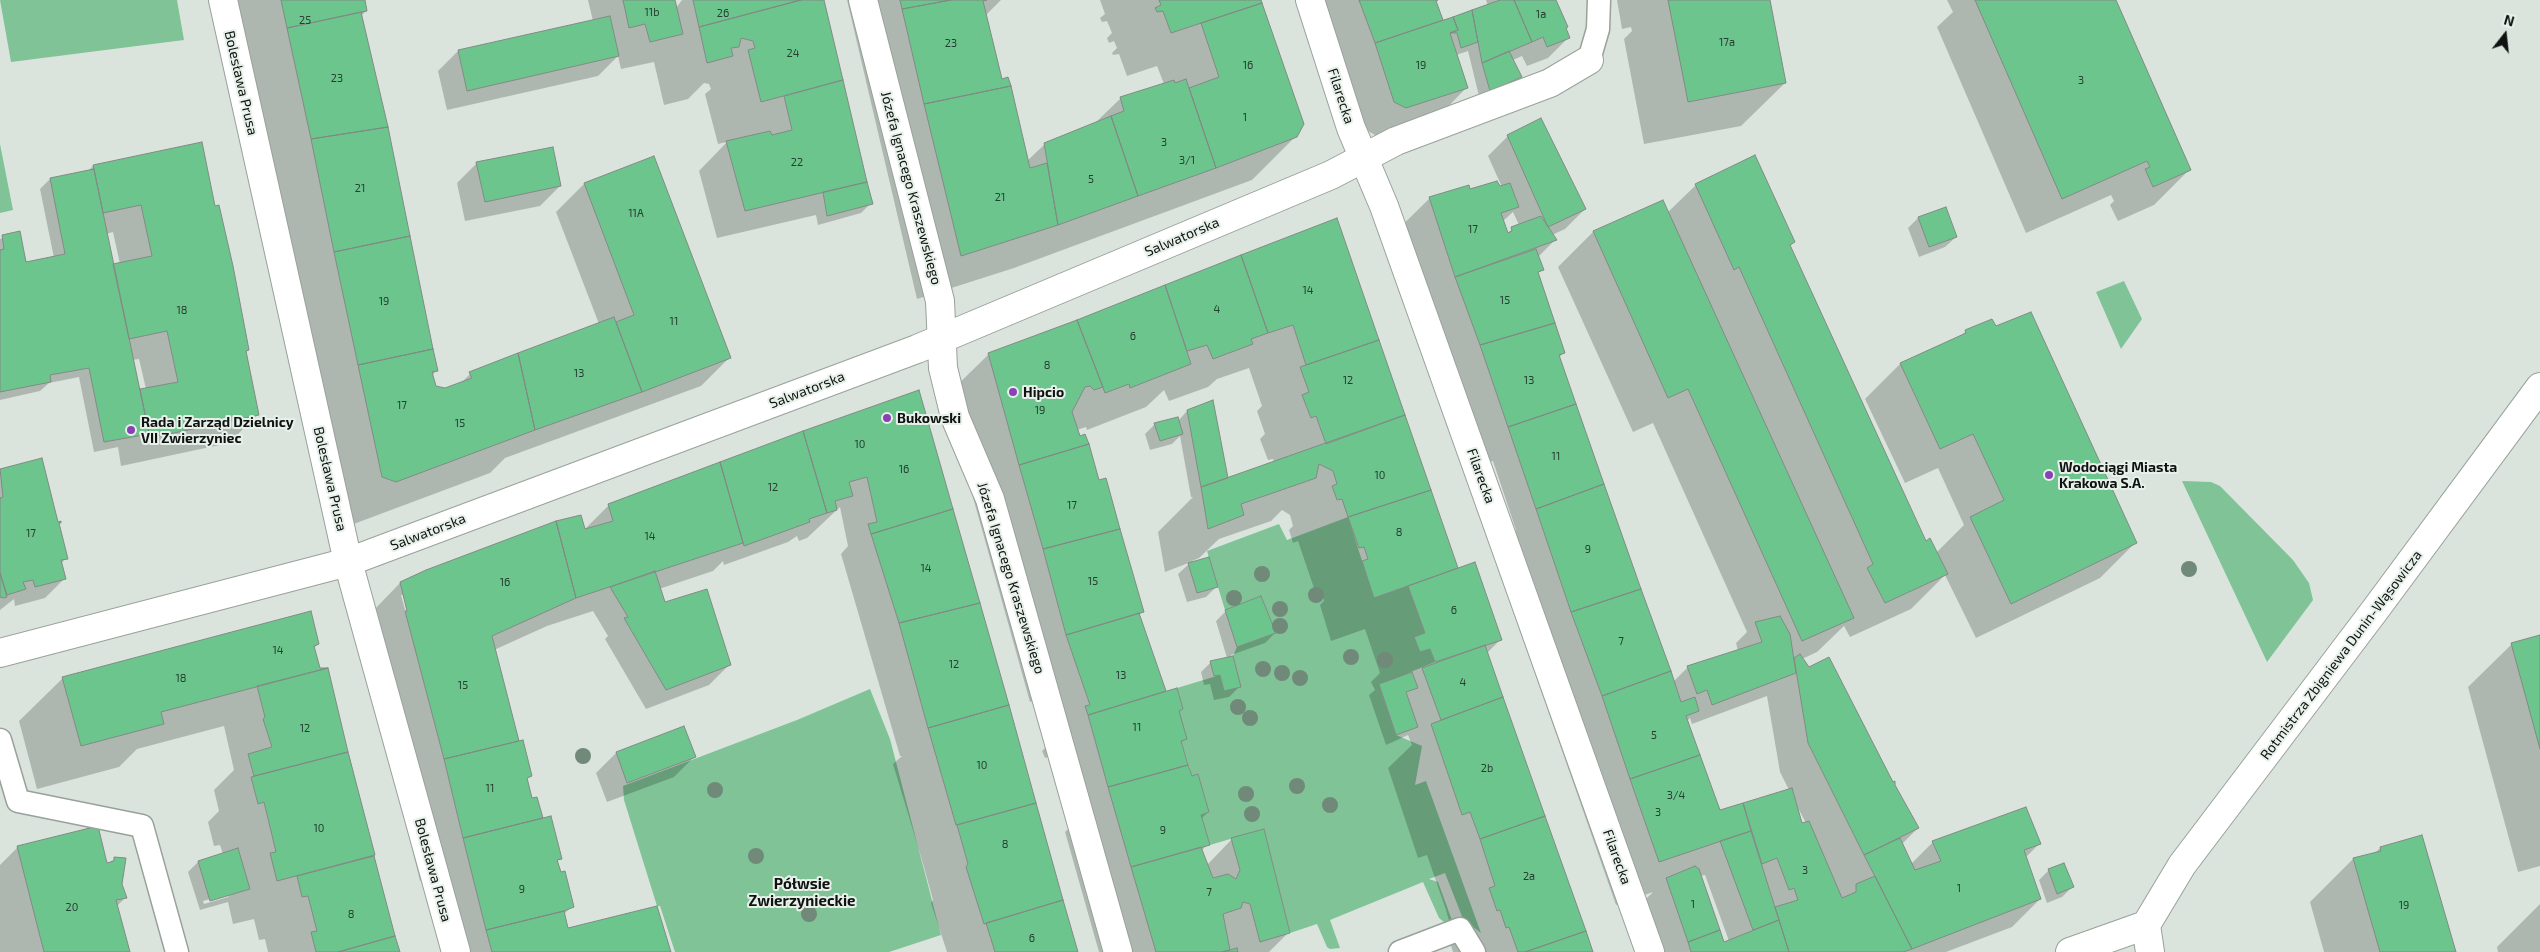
<!DOCTYPE html>
<meta charset="utf-8">
<style>
body{margin:0}
#map{position:relative;width:2540px;height:952px;overflow:hidden;background:#dae4dd;font-family:"Exo 2",sans-serif}
canvas{display:block}
.north{position:absolute;left:2480px;top:10px;width:50px;height:50px;-webkit-text-stroke:4px #e7f1ea;paint-order:stroke;rotate:16deg;font-size:14px;font-weight:700;line-height:20px;text-align:center;color:#0f1210}
.north::after{content:'';display:block;margin:auto;width:18px;height:22px;background:#0f1210;clip-path:polygon(50% 0,100% 100%,50% 72%,0 100%)}
</style>
<div id="map">
<canvas width="2540" height="952"></canvas>
<div class="north">N</div>
</div>
<script>
const ctx = document.querySelector('canvas').getContext('2d');
ctx.lineJoin = 'round';
function fill(path, color) { ctx.fillStyle = color; ctx.fill(path, 'evenodd'); }
const poly = rows => new Path2D(rows.map(r => 'M' + r).join(''));
function trace(path, color, width, dash) { ctx.strokeStyle = color; ctx.lineWidth = width; ctx.lineCap = dash ? 'butt' : 'round'; ctx.setLineDash(dash || []); ctx.stroke(path); }
function write(font, color, halo, rows, align = 'center') {
  ctx.font = font + ' "Exo 2",sans-serif'; ctx.lineWidth = 4; ctx.setLineDash([]); ctx.textBaseline = 'middle'; ctx.strokeStyle = halo; ctx.fillStyle = color; for (const [text, x, y, turn = 0] of rows) {
    ctx.save(); ctx.translate(x, y); ctx.rotate((+turn || 0) * Math.PI / 180); ctx.textAlign = isNaN(turn) ? turn : align; if (halo) ctx.strokeText(text, 0, 0); ctx.fillText(text, 0, 0); ctx.restore();
  }
}
fill(poly([
 [0,0,177,0,184,40,11,62],
 [0,144,13,210,0,213],
 [2124,281,2142,319,2121,349,2096,292],
 [2182,481,2211,482,2220,486,2293,560,2309,583,2313,600,2267,662],
 [1348,517,1374,598,1408,586,1425,633,1414,637,1420,652,1430,649,1435,662,1379,685,1396,735,1422,746,1415,785,1426,781,1481,933,1463,919,1445,873,1429,879,1438,882,1453,923,1444,922,1439,918,1423,882,1330,920,1340,948,1330,949,1327,947,1317,924,1290,933,1264,829,1210,845,1201,815,1209,812,1198,774,1192,776,1181,741,1179,711,1183,709,1177,688,1220,675,1224,691,1240,687,1233,656,1237,647,1276,633,1261,596,1225,610,1207,551,1279,524,1287,540],
 [870,689,890,739,941,935,889,952,675,952,660,906,657,906,624,800,623,786,797,720]
]), '#80c397');
fill(poly([
 [229,0,363,0,366,11,361,16,436,371,432,376,435,387,445,389,460,384,470,374,599,324,556,212,584,184,729,358,701,386,505,458,490,473,351,525],
 [588,0,674,0,676,8,682,0,822,0,871,203,861,213,818,225,816,215,717,238,699,171,727,142,718,144,705,94,711,89,709,84,704,83,688,99,664,105,654,62,621,69,618,56,598,76,447,110,438,71,458,51,593,21],
 [847,0,1001,0,985,16,1001,80,1027,161,1045,144,1095,123,1121,98,1164,84,1157,66,1127,76,1119,54,1113,55,1112,53,1117,48,1114,41,1109,43,1107,38,1112,33,1107,21,1102,22,1100,18,1105,14,1100,0,1258,0,1296,136,1252,180,1014,268,917,299],
 [1321,0,1436,0,1435,2,1442,22,1488,6,1486,0,1555,0,1568,38,1548,58,1527,66,1522,56,1513,60,1520,76,1510,86,1480,100,1468,51,1456,55,1467,87,1439,116,1377,136,1366,130],
 [1617,0,1769,0,1785,83,1741,126,1644,144,1624,39,1632,31,1631,27,1622,29],
 [1947,0,2115,0,2189,170,2154,205,2118,221,2110,205,2114,201,2111,195,2026,233,1937,27,1953,12],
 [1508,136,1585,209,1565,229,1552,235,1555,240,1538,257,1542,269,1537,274,1564,352,1559,358,1673,682,1688,667,1738,651,1736,643,1747,632,1653,423,1633,432,1558,267,1593,232,1662,202,1667,213,1696,185,1794,242,1789,247,1926,543,1936,553,1964,525,1938,468,1905,483,1865,399,1900,364,1959,338,1966,331,2135,543,2100,578,1976,638,1945,575,1911,609,1850,637,1844,626,1817,652,1802,659,1894,785,1918,828,1902,844,1911,864,1933,842,2040,843,2025,858,2040,899,2012,927,1946,952,1665,952,1646,899,1653,892,1616,905,1493,554,1516,530,1493,461,1464,470,1386,241,1430,198,1502,187,1488,156],
 [1513,212,1519,225,1507,233,1503,221],
 [1767,696,1780,772,1789,790,1719,811,1687,721,1690,718,1692,724],
 [1798,808,1806,823,1801,824],
 [1705,875,1729,941,1723,943,1700,876],
 [477,163,560,186,540,206,465,221,457,183],
 [93,166,214,207,248,350,245,353,257,415,229,443,121,466,118,447,94,452,79,377,49,383,40,391,0,400,0,239,19,233,25,264,54,258,40,189,50,179,87,172],
 [113,232,120,264,112,265,106,234],
 [139,359,146,389,139,392,132,360],
 [1945,209,1956,237,1945,247,1919,257,1908,228,1918,218],
 [1336,220,1457,570,1501,639,1486,654,1591,952,1453,952,1447,932,1451,928,1446,910,1427,855,1418,858,1388,768,1412,745,1408,735,1386,745,1369,695,1375,690,1371,682,1380,673,1365,629,1331,641,1320,605,1324,601,1321,589,1315,591,1298,541,1293,543,1289,530,1293,526,1290,515,1282,510,1271,521,1219,539,1199,558,1192,561,1216,587,1206,597,1187,602,1178,574,1191,562,1165,572,1158,532,1193,497,1191,497,1180,436,1172,444,1150,450,1145,434,1155,424,1178,421,1187,411,1223,481,1274,463,1273,459,1268,460,1260,439,1265,434,1257,411,1262,406,1249,368,1217,379,1208,387,1169,401,1164,390,1146,407,1087,430,1086,427,1077,430,1098,482,1142,612,1138,616,1164,691,1161,694,1182,709,1178,713,1185,738,1181,743,1191,778,1208,812,1201,819,1208,844,1201,851,1204,864,1208,864,1232,839,1289,932,1269,952,1099,952,1065,832,1080,817,1062,752,1045,758,1042,751,1047,746,1033,701,1030,702,945,397,989,354],
 [918,391,1077,952,947,952,931,903,933,900,922,860,893,764,902,756,900,756,841,554,848,546,840,507,807,538,799,541,797,536,788,542,724,565,723,561,713,571,659,589,664,604,729,665,709,685,646,709,605,639,608,636,593,611,547,626,494,650,518,742,530,776,526,780,531,799,560,858,557,862,572,906,563,915,567,929,670,952,457,952,437,877,420,881,401,804,372,612,400,583,584,530,609,505],
 [401,595,404,595,409,616,407,617],
 [42,460,66,558,61,564,65,578,45,598,15,606,14,599,0,610,0,471],
 [1226,611,1275,633,1265,643,1231,655,1239,687,1229,697,1214,700,1210,684,1204,685,1201,672,1211,662,1227,658,1216,621],
 [2540,636,2540,866,2518,872,2468,687,2512,644],
 [318,644,313,649,347,751,343,755,349,754,398,952,268,952,265,939,259,940,254,919,233,924,228,902,200,910,188,872,198,862,223,854,220,845,214,846,208,822,219,811,214,790,234,770,224,726,137,749,119,767,37,789,19,721,63,678],
 [232,893,228,897,204,904,203,901],
 [616,753,694,757,674,777,607,802,596,773],
 [18,847,106,864,115,859,125,898,117,906,128,952,0,952,0,865],
 [2380,848,2454,952,2324,952,2310,902,2353,859,2375,853],
 [2049,870,2072,887,2062,897,2047,903,2039,880],
 [2540,904,2540,952,2498,952,2497,947]
]), '#0003');
const building = poly([
 [281,0,365,0,367,11,287,28,281,0],
 [623,0,675,0,683,34,650,42,645,24,629,28,623,0],
 [693,0,801,0,699,27,693,0],
 [801,0,824,0,843,80,761,102,748,50,755,48,753,41,741,38,739,47,731,48,733,56,707,63,699,27,801,0],
 [900,0,951,0,902,9,900,0],
 [951,0,987,0,983,1,1002,79,1008,77,1011,86,924,104,902,9,951,0],
 [1159,0,1261,0,1262,3,1171,33,1163,11,1157,12,1155,8,1161,5,1159,0],
 [1359,0,1438,0,1436,1,1443,20,1375,43,1359,0],
 [1500,0,1514,0,1532,42,1482,63,1472,10,1500,0],
 [1514,0,1556,0,1568,27,1566,28,1570,38,1547,47,1543,37,1532,42,1514,0],
 [1668,0,1770,0,1786,83,1688,102,1668,0],
 [1975,0,2116,0,2191,170,2153,187,2145,169,2150,167,2147,161,2062,199,1975,0],
 [1262,3,1304,124,1297,137,1216,168,1189,88,1219,77,1201,23,1262,3],
 [1472,10,1478,42,1461,48,1457,33,1450,33,1458,30,1453,17,1472,10],
 [361,12,388,127,311,139,287,28,361,12],
 [610,16,619,56,467,91,458,50,610,16],
 [1453,17,1458,30,1450,33,1468,88,1406,108,1394,102,1375,43,1453,17],
 [1509,51,1522,77,1490,91,1482,63,1509,51],
 [1186,79,1216,168,1138,196,1111,116,1124,111,1120,97,1174,80,1175,83,1186,79],
 [843,80,867,182,745,211,726,141,770,131,772,135,792,130,784,96,843,80],
 [1011,86,1030,168,1047,163,1058,225,961,256,924,104,1011,86],
 [1111,116,1138,196,1058,225,1044,143,1111,116],
 [1541,118,1586,209,1548,227,1507,135,1541,118],
 [388,127,410,236,334,252,311,139,388,127],
 [202,142,215,206,219,205,233,266,249,350,246,351,259,415,150,438,140,389,178,382,167,331,129,339,113,264,152,256,141,205,103,213,93,165,202,142],
 [553,147,561,186,485,202,476,162,553,147],
 [1755,155,1795,242,1790,245,1926,541,1930,538,1948,574,1885,603,1867,568,1873,564,1739,267,1734,270,1695,184,1755,155],
 [654,156,731,358,642,392,616,322,634,315,584,183,654,156],
 [94,169,149,434,104,442,89,368,50,375,51,382,0,392,0,250,4,249,2,235,20,231,26,262,65,254,50,178,94,169],
 [1497,181,1500,186,1510,183,1519,207,1501,213,1508,233,1512,231,1511,227,1541,216,1557,240,1455,277,1429,197,1469,185,1470,189,1497,181],
 [867,182,873,204,827,216,823,192,867,182],
 [1663,200,1854,618,1802,641,1688,389,1668,398,1593,231,1663,200],
 [1946,207,1957,237,1929,247,1918,217,1946,207],
 [1337,218,1379,340,1306,365,1293,325,1268,333,1241,255,1337,218],
 [410,236,433,349,358,365,334,252,410,236],
 [1536,249,1544,270,1538,272,1555,323,1480,345,1455,277,1536,249],
 [1241,255,1268,333,1251,339,1253,344,1213,359,1207,345,1187,351,1165,285,1241,255],
 [1165,285,1191,364,1130,388,1129,384,1105,393,1077,320,1165,285],
 [2031,312,2137,543,2011,604,1970,517,2004,500,1973,434,1940,449,1900,363,1966,333,1965,330,1992,319,1996,326,2031,312],
 [614,317,642,392,535,430,518,353,614,317],
 [1077,320,1103,387,1094,390,1090,386,1085,387,1072,412,1080,436,1085,434,1089,444,1019,465,988,353,1077,320],
 [1555,323,1565,353,1559,355,1576,404,1508,427,1480,345,1555,323],
 [1379,340,1405,415,1326,444,1316,416,1311,418,1302,395,1309,392,1300,367,1379,340],
 [433,349,438,371,432,372,436,386,445,388,472,378,469,372,518,353,535,430,396,482,382,477,358,365,433,349],
 [919,390,953,509,871,534,868,524,877,522,867,477,849,482,853,496,835,501,837,510,827,513,803,431,919,390],
 [1213,400,1228,478,1201,487,1187,410,1213,400],
 [1576,404,1604,484,1536,509,1508,427,1576,404],
 [1405,415,1431,490,1348,517,1342,499,1337,500,1332,486,1337,484,1333,471,1319,464,1316,478,1241,504,1244,515,1208,529,1201,487,1405,415],
 [1178,417,1183,434,1160,441,1154,423,1178,417],
 [803,431,827,513,809,519,810,522,744,546,720,462,803,431],
 [1089,444,1099,480,1106,478,1120,529,1043,549,1019,465,1089,444],
 [42,458,58,522,61,521,61,523,59,523,68,559,61,560,66,579,35,587,33,580,23,582,26,589,7,595,0,573,0,498,3,497,0,469,42,458],
 [720,462,743,543,576,598,556,521,581,515,585,529,613,521,608,504,720,462],
 [1604,484,1641,589,1571,612,1536,509,1604,484],
 [1431,490,1458,568,1374,598,1362,561,1368,559,1364,547,1359,548,1348,517,1431,490],
 [953,509,980,603,899,623,871,534,953,509],
 [556,521,576,598,492,636,519,741,444,759,405,611,407,611,400,582,426,570,556,521],
 [1120,529,1144,612,1066,635,1043,549,1120,529],
 [1209,557,1218,587,1197,593,1188,563,1209,557],
 [1475,562,1502,640,1435,662,1430,649,1420,652,1414,637,1425,633,1408,586,1475,562],
 [655,571,665,602,707,589,731,665,666,690,624,618,628,617,610,587,655,571],
 [0,573,7,597,4,598,0,597,0,573],
 [1641,589,1671,671,1602,696,1571,612,1641,589],
 [1261,596,1276,633,1237,647,1225,610,1261,596],
 [980,603,1009,705,928,728,899,623,980,603],
 [311,611,319,644,314,646,320,668,328,668,161,712,164,724,81,746,62,677,311,611],
 [1139,613,1166,691,1088,715,1085,706,1090,705,1066,635,1139,613],
 [1780,616,1790,634,1796,673,1712,705,1707,690,1697,694,1687,666,1762,642,1755,622,1780,616],
 [2540,635,2540,749,2511,643,2540,635],
 [1485,645,1503,697,1441,720,1422,668,1485,645],
 [1800,654,1809,667,1829,657,1893,782,1895,781,1895,785,1919,828,1864,855,1808,743,1794,658,1800,654],
 [1233,656,1241,687,1224,691,1220,675,1214,676,1210,661,1233,656],
 [328,668,348,752,254,776,248,754,272,747,263,719,265,717,257,686,328,668],
 [1671,671,1681,702,1695,697,1699,711,1686,716,1700,755,1630,779,1602,696,1671,671],
 [1412,672,1418,688,1406,692,1418,727,1396,735,1379,684,1412,672],
 [1177,688,1183,709,1179,711,1187,739,1181,741,1188,765,1108,787,1088,715,1177,688],
 [1503,697,1545,816,1480,839,1470,812,1462,815,1431,724,1503,697],
 [1009,705,1036,803,956,825,928,728,1009,705],
 [684,726,696,757,627,783,616,752,684,726],
 [523,740,532,776,527,778,532,798,537,797,543,818,463,838,444,759,523,740],
 [348,752,375,855,277,881,270,853,276,852,264,802,258,804,251,777,348,752],
 [1700,755,1720,810,1743,803,1751,831,1659,862,1630,779,1700,755],
 [1188,765,1192,776,1198,774,1209,812,1201,815,1210,845,1131,867,1108,787,1188,765],
 [1792,788,1802,823,1809,821,1842,898,1856,892,1856,884,1875,876,1912,949,1903,952,1789,952,1775,907,1798,900,1794,888,1789,890,1777,858,1762,864,1743,803,1792,788],
 [1036,803,1063,900,984,924,966,867,968,864,957,825,1036,803],
 [2026,807,2041,844,2024,850,2041,899,1912,949,1864,855,1900,838,1915,870,1941,861,1932,841,2026,807],
 [551,816,562,859,557,860,561,872,565,871,574,907,564,911,486,930,463,838,551,816],
 [1545,816,1586,931,1525,952,1518,952,1509,927,1506,928,1500,910,1497,911,1489,888,1495,886,1480,839,1545,816],
 [98,826,107,863,114,861,114,857,126,858,122,884,127,898,116,900,130,952,44,952,17,846,98,826],
 [1264,829,1290,933,1260,942,1250,904,1243,902,1241,908,1223,914,1230,950,1222,952,1156,952,1131,867,1201,847,1213,878,1228,874,1236,879,1240,870,1231,838,1264,829],
 [1751,831,1779,920,1753,930,1720,841,1751,831],
 [2422,835,2456,952,2380,952,2353,858,2381,851,2380,847,2422,835],
 [238,848,250,889,210,901,198,861,238,848],
 [374,856,395,936,338,952,316,952,311,932,317,931,308,896,302,897,297,876,374,856],
 [2064,863,2074,887,2057,894,2048,869,2064,863],
 [1695,866,1699,869,1720,930,1688,942,1666,878,1695,866],
 [1063,900,1078,952,995,952,986,923,1063,900],
 [657,906,671,952,492,952,486,930,564,911,568,928,657,906],
 [1779,920,1789,952,1691,952,1688,942,1720,930,1724,942,1779,920],
 [1586,931,1593,952,1525,952,1586,931],
 [395,936,400,952,338,952,395,936],
 [1237,948,1238,952,1222,952,1230,950,1237,948]
]);
fill(building, '#6dc58e');
trace(building, '#818a83', 1);
const lane = poly([
 [1589,60,1598,29,1599,0],
 [0,740,18,801,142,826,177,952],
 [1400,952,1460,929,1474,952]
]);
const street = poly([
 [223,0,348,562,456,952],
 [863,0,940,301,943,368,955,417,990,499,1118,952],
 [1310,0,1351,128,1384,206,1650,952],
 [0,653,348,562,917,349,1331,175,1396,141,1550,83,1589,60],
 [2146,925,2182,865,2375,610,2540,387],
 [2146,925,2150,952],
 [2070,952,2146,925]
]);
trace(lane, '#98a19a', 25);
trace(street, '#98a19a', 30);
trace(lane, '#fff', 22);
trace(street, '#fff', 28);
ctx.fillStyle = '#708979';
for (const [x, y] of [
 [2189,569],
 [1262,574],
 [1316,595],
 [1234,598],
 [1280,609],
 [1280,626],
 [1351,657],
 [1385,660],
 [1263,669],
 [1282,673],
 [1300,678],
 [1238,707],
 [1250,718],
 [583,756],
 [1297,786],
 [715,790],
 [1246,794],
 [1330,805],
 [1252,814],
 [756,856],
 [809,914]
]) { ctx.beginPath(); ctx.arc(x, y, 8, 0, 2 * Math.PI); ctx.fill(); }
for (const [x, y, r, color] of [
 [1013,392,5,"#8842b5"],
 [887,418,5,"#8842b5"],
 [131,430,5,"#8842b5"],
 [2049,475,5,"#8842b5"]
]) { const dot = new Path2D(); dot.arc(x, y, r, 0, 2 * Math.PI); ctx.fillStyle = color; ctx.fill(dot); trace(dot, '#e7f1ea', 2); }
write('11px', '#263f30', null, [
 ["11b",652,12],
 ["26",723,13],
 ["1a",1541,14],
 ["25",305,20],
 ["17a",1727,42],
 ["23",951,43],
 ["24",793,53],
 ["16",1248,65],
 ["19",1421,65],
 ["23",337,78],
 ["3",2081,80],
 ["1",1245,117],
 ["3",1164,142],
 ["3/1",1187,160],
 ["22",797,162],
 ["5",1091,179],
 ["21",360,188],
 ["21",1000,197],
 ["11A",636,213],
 ["17",1473,229],
 ["14",1308,290],
 ["15",1505,300],
 ["19",384,301],
 ["4",1217,309],
 ["18",182,310],
 ["11",674,321],
 ["6",1133,336],
 ["8",1047,365],
 ["13",579,373],
 ["12",1348,380],
 ["13",1529,380],
 ["17",402,405],
 ["19",1040,410],
 ["15",460,423],
 ["10",860,444],
 ["11",1556,456],
 ["16",904,469],
 ["10",1380,475],
 ["12",773,487],
 ["17",1072,505],
 ["8",1399,532],
 ["17",31,533],
 ["14",650,536],
 ["9",1588,549],
 ["14",926,568],
 ["15",1093,581],
 ["16",505,582],
 ["6",1454,610],
 ["7",1621,641],
 ["14",278,650],
 ["12",954,664],
 ["13",1121,675],
 ["18",181,678],
 ["4",1463,682],
 ["15",463,685],
 ["11",1137,727],
 ["12",305,728],
 ["5",1654,735],
 ["10",982,765],
 ["2b",1487,768],
 ["11",490,788],
 ["3/4",1676,795],
 ["3",1658,812],
 ["10",319,828],
 ["9",1163,830],
 ["8",1005,844],
 ["3",1805,870],
 ["2a",1529,876],
 ["1",1959,888],
 ["9",522,889],
 ["7",1209,892],
 ["1",1693,904],
 ["19",2404,905],
 ["20",72,907],
 ["8",351,914],
 ["6",1032,938]
]);
write('14px', '#0f1210', '#e7f1ea', [
 ["Bolesława Prusa",241,83,77],
 ["Filarecka",1341,96,72],
 ["Józefa Ignacego Kraszewskiego",911,188,75],
 ["Salwatorska",1182,237,-23],
 ["Salwatorska",807,390,-21],
 ["Filarecka",1481,476,70],
 ["Bolesława Prusa",330,479,77],
 ["Salwatorska",428,532,-21],
 ["Józefa Ignacego Kraszewskiego",1011,578,73],
 ["Rotmistrza Zbigniewa Dunin-Wąsowicza",2341,655,-53],
 ["Filarecka",1617,857,70],
 ["Bolesława Prusa",433,870,75]
]);
write('bold 14px', '#0f1210', '#e7f1ea', [
 ["Hipcio",1023,392],
 ["Bukowski",897,418],
 ["Rada i Zarząd Dzielnicy",141,422],
 ["VII Zwierzyniec",141,438],
 ["Wodociągi Miasta",2059,467],
 ["Krakowa S.A.",2059,483]
], 'left');
write('bold 15px', '#0f1210', '#e7f1ea', [
 ["Półwsie",802,884],
 ["Zwierzynieckie",802,901]
]);
</script>
